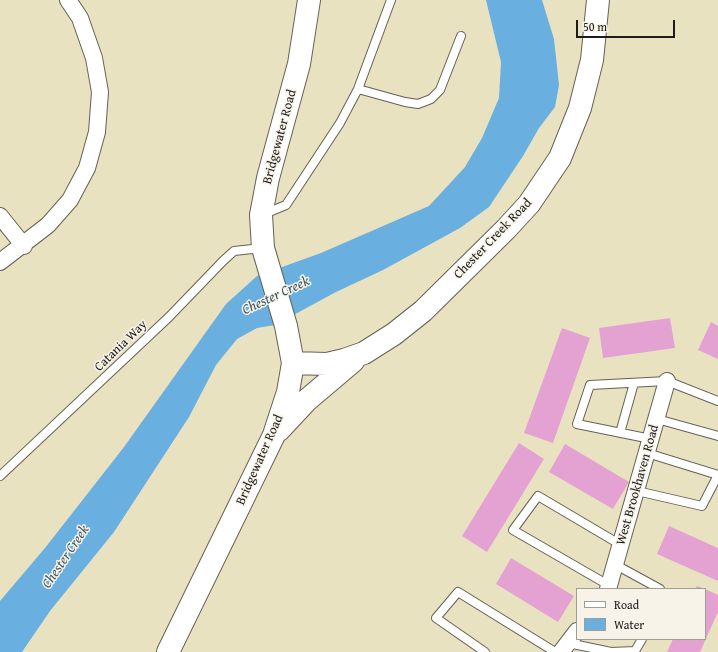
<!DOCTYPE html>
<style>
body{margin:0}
#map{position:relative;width:718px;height:652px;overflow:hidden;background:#e9e2c1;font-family:"Gentium Book Plus",serif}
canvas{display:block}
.legend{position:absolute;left:576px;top:588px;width:130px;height:52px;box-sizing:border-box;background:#f7f3e8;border:1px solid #9f9d96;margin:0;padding:5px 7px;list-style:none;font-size:12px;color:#1c1c1c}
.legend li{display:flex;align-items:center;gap:8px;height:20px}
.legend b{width:20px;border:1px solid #9f9d96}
.scale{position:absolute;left:576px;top:20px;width:99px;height:18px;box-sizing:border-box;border:2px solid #1c1c1c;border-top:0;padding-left:5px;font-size:12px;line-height:14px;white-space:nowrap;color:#1c1c1c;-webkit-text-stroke:3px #f7f3e8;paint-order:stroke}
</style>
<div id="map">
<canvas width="718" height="652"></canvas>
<ul class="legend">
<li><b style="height:5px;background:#fff"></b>Road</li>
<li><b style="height:11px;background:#69afe0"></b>Water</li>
</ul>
<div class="scale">50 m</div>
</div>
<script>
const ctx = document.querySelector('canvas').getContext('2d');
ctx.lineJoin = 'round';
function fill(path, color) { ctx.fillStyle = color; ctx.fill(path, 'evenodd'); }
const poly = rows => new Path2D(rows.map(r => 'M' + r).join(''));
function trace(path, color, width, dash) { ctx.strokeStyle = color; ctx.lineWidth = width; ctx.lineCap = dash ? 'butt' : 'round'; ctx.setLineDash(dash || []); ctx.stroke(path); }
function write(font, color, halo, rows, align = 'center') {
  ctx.font = font + ' "Gentium Book Plus",serif'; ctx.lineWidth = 3; ctx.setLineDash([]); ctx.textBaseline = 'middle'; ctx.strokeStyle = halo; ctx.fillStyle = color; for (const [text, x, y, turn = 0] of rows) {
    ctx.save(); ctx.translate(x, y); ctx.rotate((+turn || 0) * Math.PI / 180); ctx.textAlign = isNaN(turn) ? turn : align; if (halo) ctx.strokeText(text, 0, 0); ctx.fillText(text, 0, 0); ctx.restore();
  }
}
fill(poly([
 [486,0,542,0,554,39,559,85,555,107,539,128,523,156,489,207,460,228,383,270,336,292,275,325,257,328,237,339,216,365,189,417,114,532,50,611,22,652,0,652,0,601,45,548,124,447,226,304,257,276,321,253,429,206,465,167,482,138,499,98,501,62]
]), '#69afe0');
fill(poly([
 [670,318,675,348,603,358,599,328],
 [711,322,718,326,718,359,698,350],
 [562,328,590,338,553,443,524,433],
 [519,443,544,459,487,552,462,536],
 [565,444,629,482,613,509,549,472],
 [669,526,718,548,718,581,657,554],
 [511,558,574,596,558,622,496,584],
 [697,586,705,589,695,589],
 [705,589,718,595,718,612,700,652,667,652,673,639,705,639]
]), '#e4a2d3');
const lane = poly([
 [358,89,391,0],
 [264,214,286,205,340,123,358,89,405,102,418,104,431,99,440,90,461,36],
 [657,419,718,436],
 [620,433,634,383],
 [651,439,577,424,590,385,667,381,718,401],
 [647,453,718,475],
 [0,476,169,317,223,261,234,251,262,248],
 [637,491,702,506,718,475],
 [616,565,660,589],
 [610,586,513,530,538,496,621,545],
 [568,643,611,652,635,651,642,639],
 [485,652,436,618,458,592,555,652]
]);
const street = poly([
 [0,216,24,246],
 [0,262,48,225,70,200,87,168,97,132,100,92,94,58,80,18,68,0],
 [608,589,667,381],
 [561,652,577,631]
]);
const secondary = poly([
 [293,363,327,364,344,360,364,353,394,334,423,311,506,229,529,204,560,158,580,108,592,60,598,0],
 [279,430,307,400,353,361],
 [168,652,274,435,288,392,293,363,286,326,263,248,261,215,268,178,299,64,309,0]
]);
trace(lane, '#646156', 10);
trace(street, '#646156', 18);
trace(secondary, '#646156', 24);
trace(lane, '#fff', 8);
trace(street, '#fff', 16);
trace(secondary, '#fff', 22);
write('13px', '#1c1c1c', '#f7f3e8', [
 ["Bridgewater Road",280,137,-75],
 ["Chester Creek Road",493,239,-46],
 ["Catania Way",121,346,-44],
 ["Bridgewater Road",260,460,-66],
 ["West Brookhaven Road",638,485,-74]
]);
write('italic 14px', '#3b576a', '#f7f3e8', [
 ["Chester Creek",276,296,-25],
 ["Chester Creek",66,557,-56]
]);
</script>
